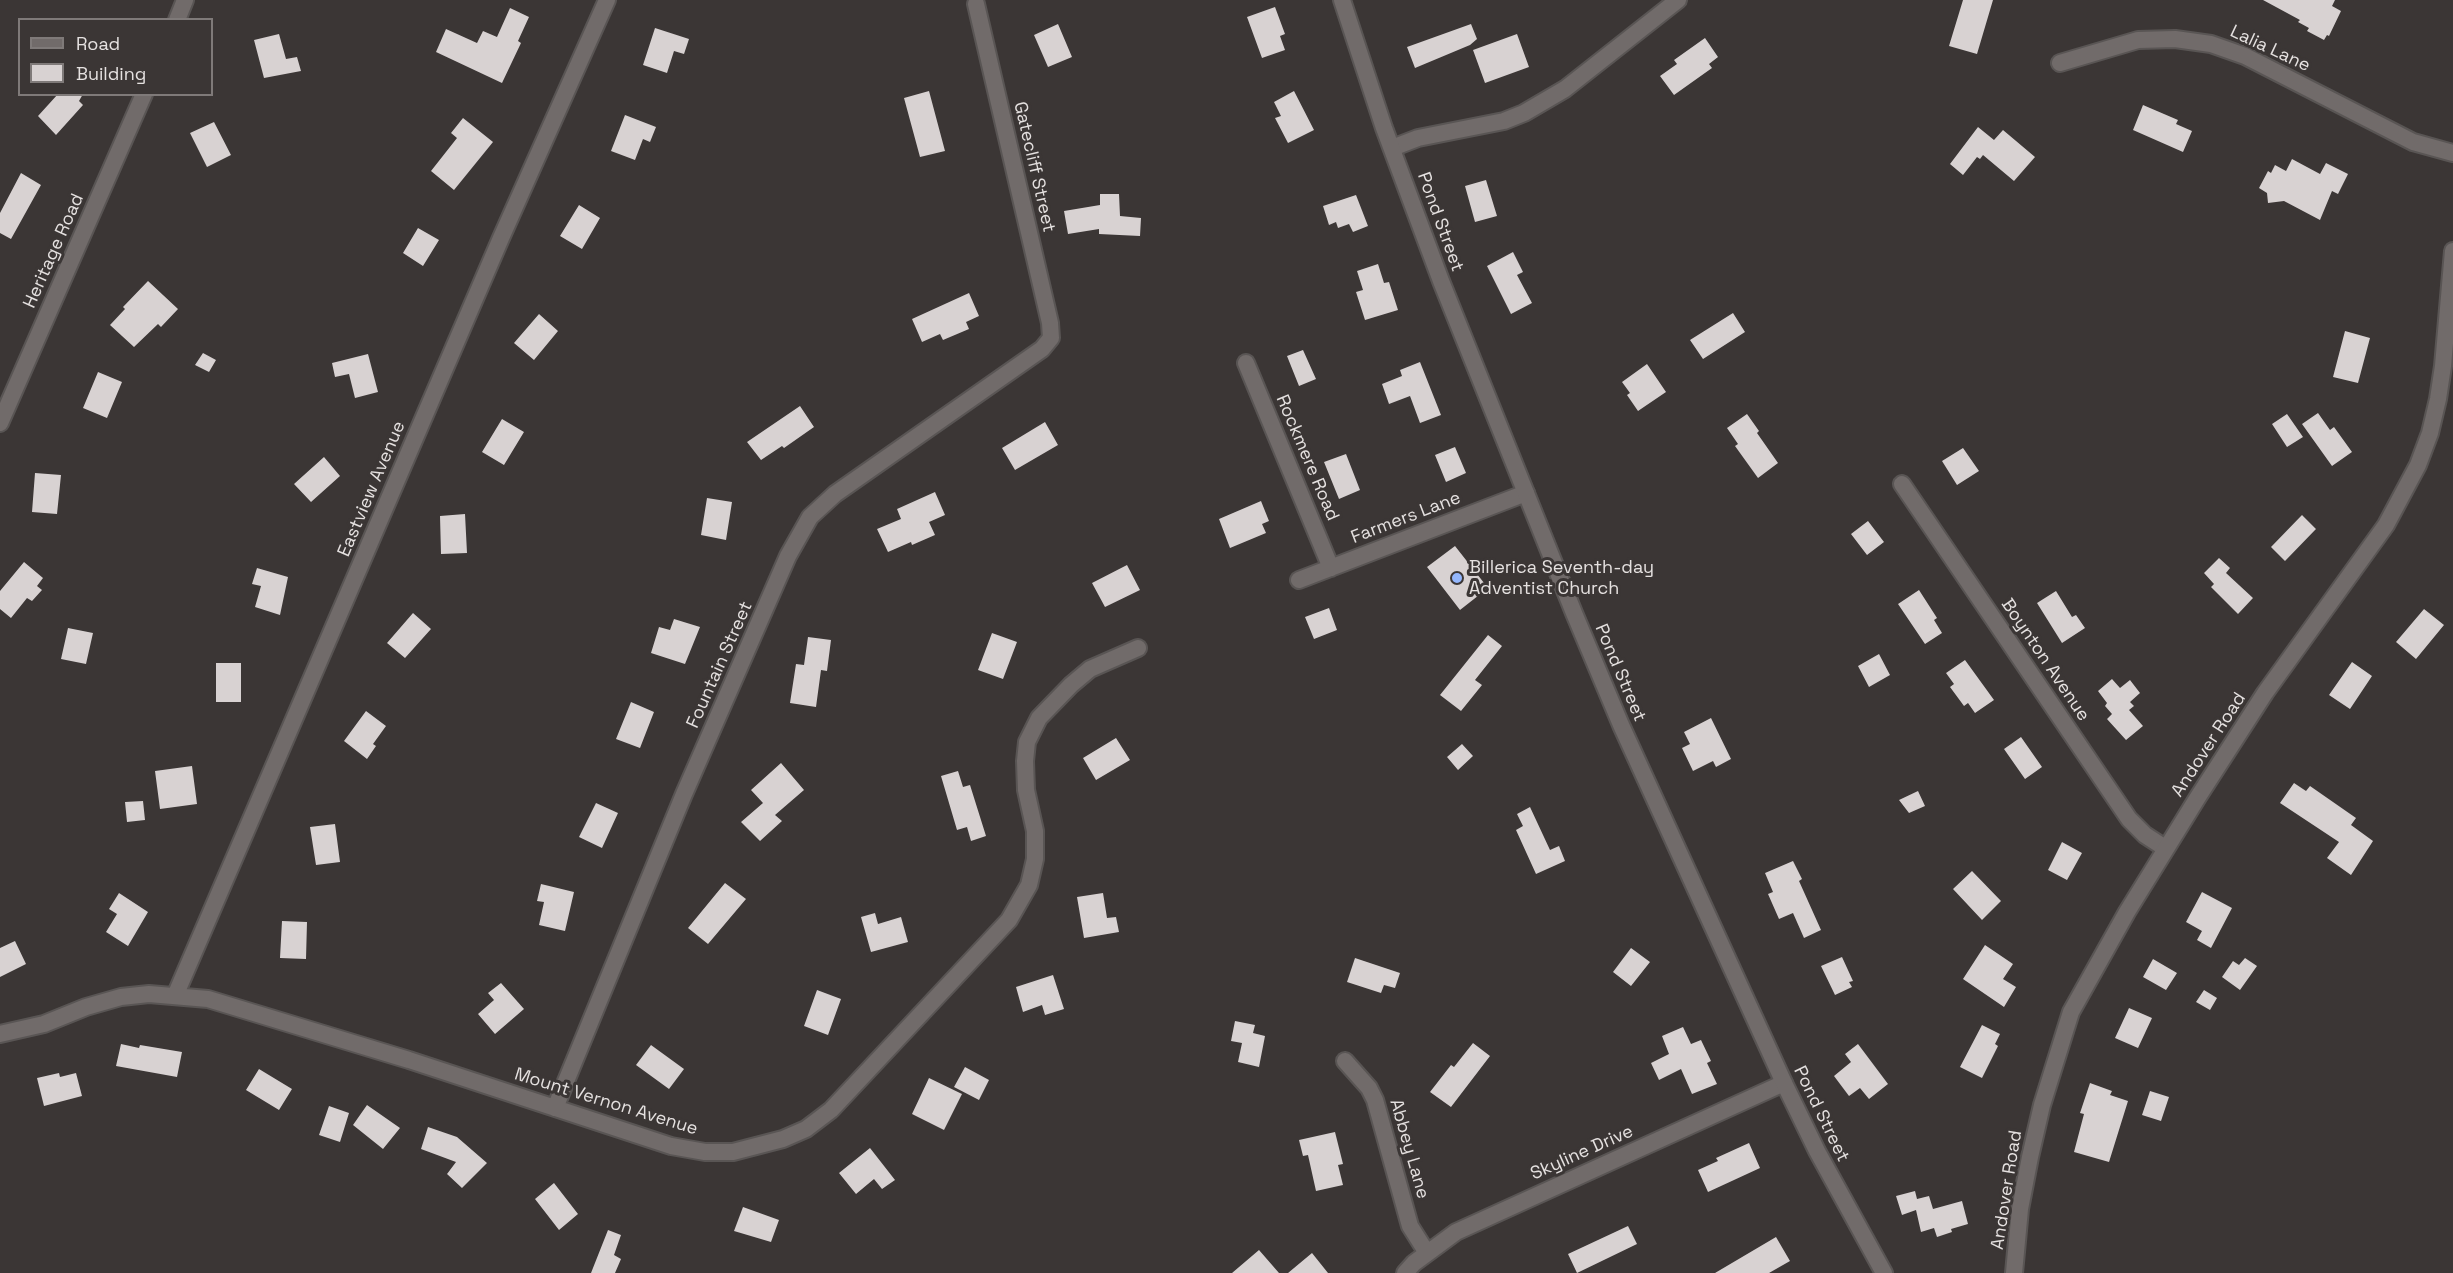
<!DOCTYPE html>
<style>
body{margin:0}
#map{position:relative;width:2453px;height:1273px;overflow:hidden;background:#3b3635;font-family:"Space Grotesk",sans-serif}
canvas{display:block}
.legend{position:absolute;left:18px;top:18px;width:195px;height:78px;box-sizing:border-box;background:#3b3635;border:2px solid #7f7a79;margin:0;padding:8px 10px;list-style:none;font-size:18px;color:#e5e1e0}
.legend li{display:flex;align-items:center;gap:12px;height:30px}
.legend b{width:30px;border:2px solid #7f7a79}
</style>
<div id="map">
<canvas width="2453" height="1273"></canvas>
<ul class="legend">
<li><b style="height:8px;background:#716b6a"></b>Road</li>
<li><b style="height:16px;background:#d8d2d2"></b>Building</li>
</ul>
</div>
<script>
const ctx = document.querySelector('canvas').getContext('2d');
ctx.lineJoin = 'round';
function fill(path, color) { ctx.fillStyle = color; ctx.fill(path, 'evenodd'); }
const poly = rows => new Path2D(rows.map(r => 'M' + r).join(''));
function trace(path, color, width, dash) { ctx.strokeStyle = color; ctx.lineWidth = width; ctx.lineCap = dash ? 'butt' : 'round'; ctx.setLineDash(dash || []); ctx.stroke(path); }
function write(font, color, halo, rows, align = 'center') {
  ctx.font = font + ' "Space Grotesk",sans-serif'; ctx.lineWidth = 6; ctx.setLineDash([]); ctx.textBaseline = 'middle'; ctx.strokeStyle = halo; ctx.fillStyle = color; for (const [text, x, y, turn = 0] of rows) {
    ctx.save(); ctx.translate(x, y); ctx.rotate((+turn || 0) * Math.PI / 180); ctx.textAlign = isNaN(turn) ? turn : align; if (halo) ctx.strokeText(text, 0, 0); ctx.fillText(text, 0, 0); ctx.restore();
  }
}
fill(poly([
 [1963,0,1993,0,1977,54,1949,46],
 [2263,0,2335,0,2332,6,2341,11,2329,36,2327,35,2324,40,2307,31,2309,28,2298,22,2300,20],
 [1275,7,1285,34,1280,36,1285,50,1262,58,1247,17],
 [510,8,529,17,518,41,521,43,502,83,436,52,446,29,477,43,483,31,497,37],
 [1058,24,1072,57,1048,67,1034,35],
 [1471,24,1477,39,1470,45,1415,68,1407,47],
 [655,28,689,39,684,54,674,51,667,73,643,65],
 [279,34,286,59,297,57,301,71,264,78,254,40],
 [1517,34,1529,67,1485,83,1473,50],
 [1705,38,1718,57,1709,64,1712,68,1674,95,1660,76,1677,64,1674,60],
 [929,91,945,151,920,157,904,98],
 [1294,91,1314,130,1288,143,1275,118,1281,116,1274,102],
 [58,94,83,94,79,101,83,105,56,135,38,116],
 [2143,105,2178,120,2176,124,2192,131,2183,152,2133,130],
 [625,115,656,127,650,142,643,139,635,160,611,151],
 [463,118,493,142,454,190,431,171,457,138,451,133],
 [214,122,231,155,207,167,190,133],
 [1978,127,1994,140,2003,130,2035,157,2014,181,1983,155,1980,159,1977,157,1963,175,1950,164],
 [2292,159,2320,174,2326,163,2348,174,2338,194,2332,191,2320,220,2284,201,2268,203,2267,193,2259,188,2268,171,2271,173,2275,165,2286,171],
 [21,173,41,185,11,239,0,233,0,213],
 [1486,180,1497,216,1475,222,1465,186],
 [1100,194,1119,194,1120,216,1141,218,1140,236,1099,234,1099,229,1068,234,1064,211,1100,205],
 [1356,195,1368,226,1353,232,1349,224,1338,228,1336,222,1329,225,1323,206],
 [579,205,600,218,582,249,560,236],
 [418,228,439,240,423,266,403,253],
 [1513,252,1523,272,1517,275,1532,303,1511,314,1487,266],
 [1378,264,1384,283,1389,282,1398,310,1365,320,1356,292,1363,290,1357,271],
 [148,281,178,309,161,327,158,324,134,347,110,325,125,309,123,307],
 [969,293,979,316,966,322,969,329,943,340,940,334,922,342,912,319],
 [1733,313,1745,332,1703,359,1690,340],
 [539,314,558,331,534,360,514,343],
 [2345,331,2370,338,2358,383,2333,377],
 [1303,350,1316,379,1299,386,1287,356],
 [203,353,216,360,209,372,195,365],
 [368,354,378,392,355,398,349,374,335,377,332,363],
 [1420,362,1441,415,1420,423,1410,396,1389,404,1382,384,1402,376,1400,370],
 [1647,364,1666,392,1638,411,1627,395,1630,393,1622,382],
 [98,372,122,382,107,418,83,408],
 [800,406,814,427,784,448,782,446,761,460,747,442],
 [2318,413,2330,430,2334,427,2352,452,2332,466,2302,424],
 [1747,414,1759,431,1757,433,1778,463,1758,478,1735,446,1738,444,1727,428],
 [2287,414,2303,437,2287,447,2272,424],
 [502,419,524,432,504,465,482,452],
 [1045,422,1058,445,1015,470,1002,448],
 [1455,447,1466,473,1446,482,1435,455],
 [1963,448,1979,471,1957,485,1942,461],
 [1346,454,1360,490,1339,499,1324,462],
 [324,457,340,476,311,502,294,484],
 [35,473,61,475,57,514,32,512],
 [935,492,945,515,929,522,935,535,912,545,911,542,888,552,877,529,901,519,897,509],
 [707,498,732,502,726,540,701,535],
 [1261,501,1269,521,1262,524,1266,533,1230,548,1219,519],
 [465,514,467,553,441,554,440,516],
 [2302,515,2316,529,2285,561,2271,547],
 [1868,521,1884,542,1867,555,1851,534],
 [1455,546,1488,588,1460,610,1427,567],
 [2219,558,2230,568,2226,573,2253,598,2238,614,2211,587,2214,584,2204,573],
 [24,562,43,578,37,586,42,590,32,601,27,598,11,618,0,609,0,591],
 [1127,565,1140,590,1105,607,1092,583],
 [257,568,288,577,280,615,255,607,261,586,252,584],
 [1919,590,1937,618,1934,620,1942,633,1925,644,1898,604],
 [2056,591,2072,617,2076,615,2085,628,2062,643,2037,603],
 [1329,608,1337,630,1314,639,1305,617],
 [2424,609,2444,625,2416,659,2396,642],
 [413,613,431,629,405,658,387,643],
 [674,619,700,627,685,664,651,653,659,627,670,630],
 [68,628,93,633,86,664,61,659],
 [992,633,1017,642,1003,679,978,670],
 [1488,635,1502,646,1475,680,1482,685,1461,711,1440,695],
 [808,637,831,640,827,671,821,670,816,707,790,703,796,664,804,665],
 [1879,654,1890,675,1869,687,1858,666],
 [1965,660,1994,700,1975,713,1968,703,1964,706,1950,687,1954,684,1946,673],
 [2352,662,2372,676,2350,709,2329,695],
 [216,663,241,663,241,702,216,702],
 [2112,679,2120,688,2130,680,2140,693,2130,702,2134,706,2129,710,2143,726,2126,740,2107,719,2112,714,2105,706,2107,703,2098,691],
 [631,702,654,712,640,748,616,739],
 [366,711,386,726,373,744,376,746,367,759,344,741],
 [1711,718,1731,759,1716,767,1713,761,1693,771,1682,748,1690,744,1684,732],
 [2021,737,2042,767,2025,779,2004,749],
 [1116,738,1130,760,1096,780,1083,758],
 [1462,744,1473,756,1458,770,1447,757],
 [781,763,804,790,775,815,782,821,760,841,741,822,763,803,751,790],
 [192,766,197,804,160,809,155,771],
 [958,771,963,787,970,785,986,836,971,841,967,827,957,830,941,776],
 [2294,783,2306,791,2310,786,2356,818,2351,825,2373,841,2351,875,2327,858,2339,842,2280,803],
 [1918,791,1925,806,1909,813,1899,800],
 [143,801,145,820,127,822,125,802],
 [596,803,618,813,602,848,579,837],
 [1530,807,1550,850,1559,846,1565,861,1536,874,1516,830,1523,826,1517,814],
 [335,824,340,862,316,865,310,827],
 [2062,842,2082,853,2067,880,2048,870],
 [1793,861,1802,879,1799,881,1821,930,1804,938,1793,913,1779,919,1768,894,1773,892,1765,873],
 [1972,871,2001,901,1982,920,1953,889],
 [725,883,746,899,708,944,688,928],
 [541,884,574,892,565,931,539,925,544,902,537,901],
 [2202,892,2232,908,2211,948,2197,940,2202,931,2186,922],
 [119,893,148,912,128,946,106,932,117,914,109,909],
 [1103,893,1107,918,1116,917,1119,932,1084,938,1077,897],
 [875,913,878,924,901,917,908,942,871,952,861,917],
 [282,921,307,922,306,959,280,958],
 [15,941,26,964,0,977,0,948],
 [1985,945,2013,964,2003,979,2016,987,2004,1007,1963,979],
 [1631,948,1650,962,1631,986,1613,972],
 [1842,957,1853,981,1849,982,1852,987,1835,995,1821,966],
 [1355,958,1400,973,1395,988,1384,985,1381,993,1347,982],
 [2245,958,2257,966,2240,990,2222,977,2233,961,2239,965],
 [2153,959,2177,973,2166,990,2143,977],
 [1053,975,1064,1009,1045,1015,1042,1005,1023,1012,1016,987],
 [501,983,524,1009,495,1034,478,1014,494,1000,488,993],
 [817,990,841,999,828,1035,804,1026],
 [2204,990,2217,998,2210,1010,2196,1002],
 [2129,1008,2152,1018,2138,1048,2115,1038],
 [1235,1021,1255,1025,1253,1033,1265,1036,1259,1067,1238,1062,1242,1043,1231,1041],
 [1982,1025,2000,1034,1995,1044,1998,1046,1982,1078,1960,1067],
 [1683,1027,1691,1044,1701,1040,1711,1061,1707,1063,1717,1084,1692,1094,1681,1069,1659,1080,1651,1063,1669,1054,1662,1036],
 [1473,1043,1490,1056,1451,1107,1430,1092,1451,1065,1454,1067],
 [121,1044,139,1048,140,1045,182,1052,177,1077,116,1066],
 [1858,1044,1888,1084,1869,1099,1860,1088,1849,1096,1834,1076,1851,1062,1845,1054],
 [651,1045,684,1069,669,1089,636,1065],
 [965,1067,989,1080,979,1100,954,1087],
 [259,1069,292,1089,279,1110,246,1090],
 [59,1073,60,1077,76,1073,82,1096,44,1106,37,1078],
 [929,1078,962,1094,944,1130,912,1114],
 [2090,1083,2112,1091,2110,1095,2128,1101,2109,1162,2074,1152,2084,1114,2080,1113],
 [2150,1091,2169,1097,2161,1121,2142,1115],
 [367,1105,400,1128,383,1149,353,1125],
 [329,1106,349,1113,340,1142,319,1135],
 [428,1127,457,1137,487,1163,462,1188,447,1174,456,1162,421,1149],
 [1335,1132,1343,1164,1338,1165,1343,1185,1316,1191,1308,1155,1303,1156,1299,1140],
 [1749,1143,1760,1168,1708,1192,1698,1170,1718,1161,1716,1158],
 [870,1148,895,1180,882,1189,874,1179,856,1194,839,1173],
 [554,1183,578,1214,559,1230,535,1199],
 [1915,1191,1917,1199,1929,1196,1933,1209,1962,1201,1968,1224,1951,1229,1952,1232,1937,1237,1934,1228,1921,1232,1916,1210,1902,1215,1896,1196],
 [743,1207,779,1220,771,1242,734,1231],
 [1628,1226,1637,1244,1577,1273,1568,1254],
 [608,1230,621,1235,614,1255,621,1259,615,1273,591,1273],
 [1776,1237,1790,1261,1769,1273,1715,1273],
 [1259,1250,1279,1273,1232,1273],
 [1312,1253,1328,1273,1288,1273]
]), '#d8d2d2');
const minor = poly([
 [177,20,185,0],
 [2060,63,2138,40,2175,39,2211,44,2245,56,2413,142,2453,153],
 [1392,148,1418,138,1504,121,1524,113,1565,89,1678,0],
 [1246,363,1331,568],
 [0,423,144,94],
 [1902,484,2129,819,2145,835,2165,848],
 [1299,580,1526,493],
 [175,996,501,238,607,0],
 [0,1034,44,1024,86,1007,121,997,149,994,208,999,409,1060,671,1146,705,1152,733,1152,783,1139,806,1129,831,1110,1009,920,1029,885,1035,859,1035,831,1026,790,1025,761,1027,742,1039,718,1071,685,1090,669,1138,648],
 [1345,1061,1369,1088,1375,1100,1410,1226,1427,1253],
 [555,1108,684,794,788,556,810,517,835,494,1042,349,1051,338,1050,323,976,4],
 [1405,1273,1414,1263,1456,1232,1784,1083]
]);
const tertiary = poly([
 [1342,0,1384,128,1441,281,1574,613,1621,725,1784,1083,1817,1151,1884,1273]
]);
const secondary = poly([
 [2014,1273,2020,1209,2030,1157,2042,1105,2071,1012,2127,912,2198,797,2265,693,2386,525,2418,465,2430,433,2438,399,2443,366,2453,251]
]);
trace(minor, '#595554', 20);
trace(tertiary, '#595554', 20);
trace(secondary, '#595554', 20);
trace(minor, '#716b6a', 16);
trace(tertiary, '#716b6a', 16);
trace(secondary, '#716b6a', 16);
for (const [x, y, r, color] of [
 [1457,578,6,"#94b7fd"]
]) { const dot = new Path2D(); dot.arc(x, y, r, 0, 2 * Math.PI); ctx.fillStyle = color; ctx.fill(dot); trace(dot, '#3b3635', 2); }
write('18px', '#e5e1e0', '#3b3635', [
 ["Lalia Lane",2270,49,25],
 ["Gatecliff Street",1034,167,77],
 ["Pond Street",1440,222,70],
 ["Heritage Road",54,251,-66],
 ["Rockmere Road",1307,458,67],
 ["Eastview Avenue",372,489,-67],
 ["Farmers Lane",1406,518,-21],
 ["Boynton Avenue",2045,660,56],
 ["Fountain Street",720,665,-66],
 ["Pond Street",1620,673,67],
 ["Andover Road",2209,745,-57],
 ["Mount Vernon Avenue",606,1102,17],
 ["Pond Street",1821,1114,64],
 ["Abbey Lane",1409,1149,74],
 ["Skyline Drive",1582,1153,-24],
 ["Andover Road",2007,1190,-81]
]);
write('18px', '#e5e1e0', '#3b3635', [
 ["Billerica Seventh-day",1469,568],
 ["Adventist Church",1469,589]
], 'left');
</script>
